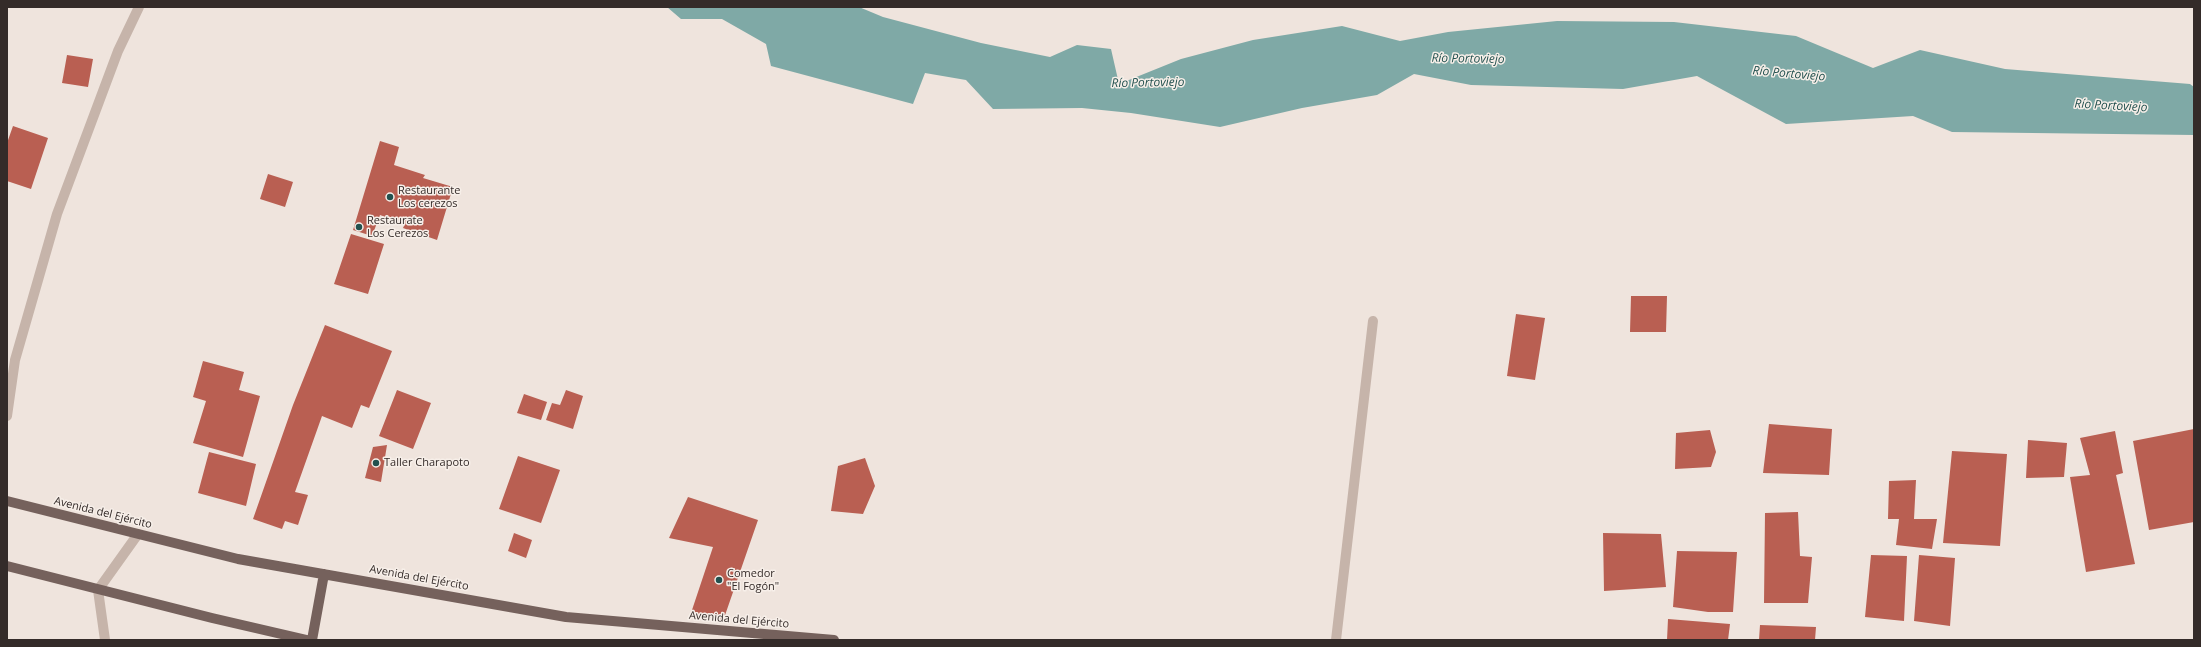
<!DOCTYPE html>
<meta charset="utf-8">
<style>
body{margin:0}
#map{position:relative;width:2201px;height:647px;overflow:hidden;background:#efe4dd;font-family:"Open Sans",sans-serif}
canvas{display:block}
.frame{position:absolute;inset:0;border:8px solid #342b29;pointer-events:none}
</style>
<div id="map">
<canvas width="2201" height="647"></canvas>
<div class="frame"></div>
</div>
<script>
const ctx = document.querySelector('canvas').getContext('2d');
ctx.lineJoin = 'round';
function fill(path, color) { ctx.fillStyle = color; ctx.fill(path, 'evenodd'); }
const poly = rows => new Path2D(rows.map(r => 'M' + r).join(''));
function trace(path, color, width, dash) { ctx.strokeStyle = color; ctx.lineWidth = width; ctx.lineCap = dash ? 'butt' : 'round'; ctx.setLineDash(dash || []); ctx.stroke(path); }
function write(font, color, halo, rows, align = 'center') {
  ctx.font = font + ' "Open Sans",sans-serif'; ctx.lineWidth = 3; ctx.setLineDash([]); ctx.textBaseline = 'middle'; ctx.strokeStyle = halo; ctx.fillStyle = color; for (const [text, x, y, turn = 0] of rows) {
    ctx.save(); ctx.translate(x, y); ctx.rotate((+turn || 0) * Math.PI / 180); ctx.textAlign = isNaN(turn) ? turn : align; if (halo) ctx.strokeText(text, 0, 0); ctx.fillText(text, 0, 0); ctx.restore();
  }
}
fill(poly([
 [667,7,859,7,883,17,981,43,1050,57,1077,45,1111,49,1119,84,1181,59,1253,40,1342,26,1400,41,1448,32,1557,21,1674,22,1796,36,1873,68,1920,50,2005,69,2190,84,2194,87,2194,135,1952,132,1913,116,1786,124,1697,76,1623,89,1471,85,1414,74,1377,95,1302,108,1220,127,1131,113,1082,108,993,109,966,80,925,73,913,104,771,66,766,44,722,19,681,19]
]), '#7fa9a6');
fill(poly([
 [67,55,93,59,88,87,62,83],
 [13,126,48,138,31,189,7,181,7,143],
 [380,141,399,147,394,165,425,175,423,178,453,187,437,240,403,228,405,224,380,215,372,236,353,230],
 [268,174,293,182,285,207,260,199],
 [351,234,384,244,368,294,334,284],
 [1631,296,1667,296,1666,332,1630,332],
 [1516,314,1545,318,1535,380,1507,376],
 [325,325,392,351,369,408,361,405,352,428,322,416,295,492,308,495,298,525,285,521,282,529,253,519,293,405],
 [203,361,244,372,239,390,260,396,243,457,193,443,206,401,193,397],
 [397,390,431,403,413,449,379,436],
 [566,390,583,396,573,429,546,420,552,403,560,405],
 [524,394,547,402,541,420,517,413],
 [1769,424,1832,429,1829,475,1763,473],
 [2194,429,2194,522,2149,530,2133,441],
 [1710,430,1716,452,1711,467,1675,469,1676,433],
 [2115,431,2123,473,2116,475,2135,564,2086,572,2070,477,2090,475,2080,438],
 [2028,440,2067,443,2064,477,2026,478],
 [387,445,381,482,365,478,373,447],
 [1952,451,2007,454,2000,546,1943,543],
 [209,452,256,464,246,506,198,493],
 [518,456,560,470,541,523,499,509],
 [865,458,875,486,863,514,831,511,838,466],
 [1916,480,1914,519,1937,519,1932,549,1896,545,1899,519,1888,519,1889,481],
 [688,497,758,520,723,621,691,613,713,547,669,538],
 [1798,512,1800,556,1812,557,1808,603,1764,603,1765,513],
 [514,533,532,540,526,558,508,551],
 [1603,533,1661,534,1666,587,1604,591],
 [1677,551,1737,552,1733,612,1708,612,1673,607],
 [1871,555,1907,556,1904,621,1865,617],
 [1919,555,1955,558,1950,626,1914,621],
 [1668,619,1730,624,1728,640,1667,640],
 [1760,625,1816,627,1815,640,1759,640]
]), '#b95f52');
trace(poly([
 [7,416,15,360,57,214,118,51,139,7],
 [105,640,98,590,138,534],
 [1336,640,1373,321]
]), '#c6b4aa', 10);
trace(poly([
 [7,501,238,559,566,617,834,640],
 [7,566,212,618,307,640],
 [312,640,324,574]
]), '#75615c', 10);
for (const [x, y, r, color] of [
 [390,197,4,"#23514f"],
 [359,227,4,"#23514f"],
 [376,463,4,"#23514f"],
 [719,580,4,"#23514f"]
]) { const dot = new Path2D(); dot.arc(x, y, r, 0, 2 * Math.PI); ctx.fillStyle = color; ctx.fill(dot); trace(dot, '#f7efe9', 1.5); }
write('11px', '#342b29', '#f7efe9', [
 ["Restaurante",398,191],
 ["Los cerezos",398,204],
 ["Restaurate",367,221],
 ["Los Cerezos",367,234],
 ["Taller Charapoto",384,463],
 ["Comedor",727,574],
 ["\"El Fogón\"",727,587]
], 'left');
write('11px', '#342b29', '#f7efe9', [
 ["Avenida del Ejército",103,513,14],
 ["Avenida del Ejército",419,578,10],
 ["Avenida del Ejército",739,620,5]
]);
write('italic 12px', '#23514f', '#f7efe9', [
 ["Río Portoviejo",1468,59,1],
 ["Río Portoviejo",1789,74,5],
 ["Río Portoviejo",1148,83,-1],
 ["Río Portoviejo",2111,106,3]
]);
</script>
